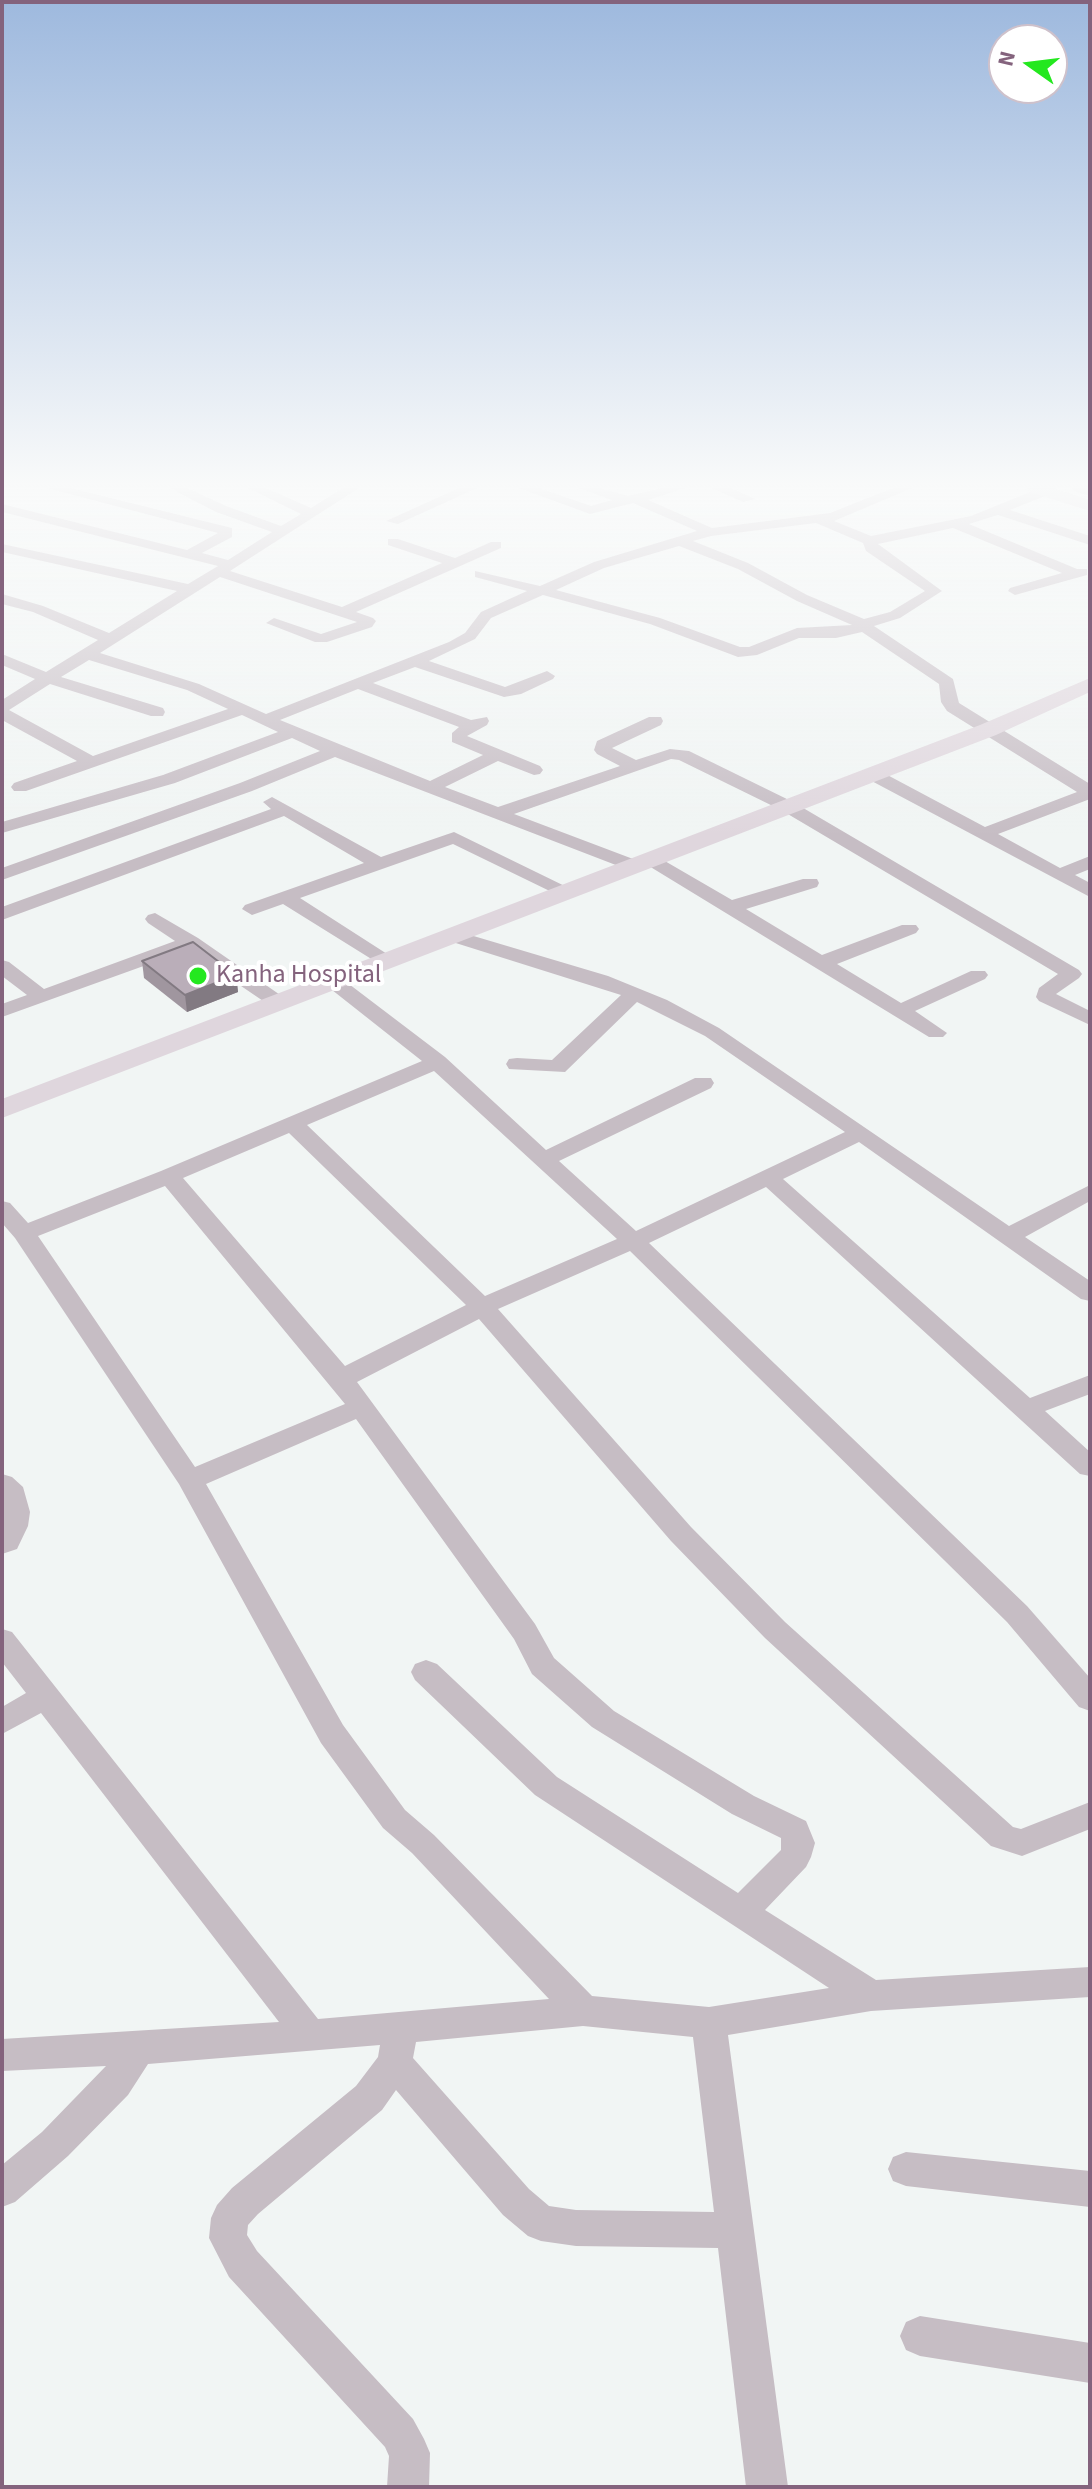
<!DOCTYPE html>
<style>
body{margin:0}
#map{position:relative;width:1092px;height:2489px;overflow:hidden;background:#f1f5f4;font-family:"Source Sans 3",sans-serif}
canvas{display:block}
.frame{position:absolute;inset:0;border:4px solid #84637d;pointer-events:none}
.north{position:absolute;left:988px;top:24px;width:80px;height:80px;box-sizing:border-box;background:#fff;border:2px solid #cec1cb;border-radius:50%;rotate:284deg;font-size:22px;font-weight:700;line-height:32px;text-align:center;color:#84637d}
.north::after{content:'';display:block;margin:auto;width:28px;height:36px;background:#24e81f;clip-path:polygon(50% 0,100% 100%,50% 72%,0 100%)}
</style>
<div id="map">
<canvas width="1092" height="2489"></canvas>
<div class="frame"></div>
<div class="north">N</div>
</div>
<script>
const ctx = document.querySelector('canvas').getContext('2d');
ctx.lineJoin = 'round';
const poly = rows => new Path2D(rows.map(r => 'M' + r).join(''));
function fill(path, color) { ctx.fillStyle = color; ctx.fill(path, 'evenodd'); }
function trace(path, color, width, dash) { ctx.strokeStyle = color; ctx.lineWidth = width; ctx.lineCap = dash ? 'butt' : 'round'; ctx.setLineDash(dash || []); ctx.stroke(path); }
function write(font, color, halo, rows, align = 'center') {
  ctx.font = font + ' "Source Sans 3",sans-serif'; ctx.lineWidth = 8; ctx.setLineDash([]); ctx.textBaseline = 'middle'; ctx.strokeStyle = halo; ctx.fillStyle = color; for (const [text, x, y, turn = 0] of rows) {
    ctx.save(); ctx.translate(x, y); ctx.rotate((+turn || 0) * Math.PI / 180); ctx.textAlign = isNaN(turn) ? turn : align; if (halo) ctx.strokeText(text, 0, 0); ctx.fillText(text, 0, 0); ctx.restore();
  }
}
fill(poly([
 [47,488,70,488,232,528,232,537,202,553,228,560,272,532,216,512,170,488,187,488,226,506,281,526,301,514,248,488,266,488,311,508,343,488,359,488,230,571,342,607,442,563,388,545,388,539,398,539,455,558,491,542,501,542,501,548,356,612,373,618,376,621,372,627,327,642,315,642,266,623,274,618,321,634,357,622,220,577,100,653,199,684,266,714,449,642,465,633,481,612,527,591,475,577,475,571,540,586,594,562,697,531,633,503,590,514,519,488,539,488,591,506,612,500,579,488,600,488,628,496,662,488,685,488,648,500,712,528,830,513,893,488,912,488,834,521,871,536,971,516,1040,488,1050,488,1050,494,1010,510,1090,536,1090,545,998,515,969,524,1077,569,1087,569,1087,575,1015,595,1008,591,1010,588,1062,573,953,528,878,544,942,591,900,618,874,626,953,679,959,703,1090,784,1090,799,998,834,1060,868,1090,856,1090,869,1075,875,1090,883,1090,897,866,778,863,774,866,770,878,770,985,827,1077,792,947,711,941,702,939,684,862,632,836,638,799,638,757,655,738,657,650,624,543,595,491,618,475,639,429,661,505,687,547,671,555,676,553,679,521,694,504,697,415,667,373,683,471,720,487,717,489,721,487,725,467,736,540,766,543,770,540,774,534,775,498,761,445,787,498,807,620,766,597,754,594,750,597,741,649,717,661,717,663,721,661,725,612,748,636,760,670,749,689,751,793,802,1079,970,1082,974,1079,978,1056,994,1090,1011,1090,1025,1039,1001,1036,997,1039,988,1058,974,781,810,679,760,671,759,514,814,641,862,643,866,641,870,634,872,335,757,252,791,2,880,2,868,240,783,320,751,292,738,175,783,2,833,2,822,163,775,278,732,242,715,26,791,14,791,11,787,14,783,77,761,2,720,2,700,35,679,2,665,2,654,46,672,98,640,33,612,2,604,2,594,43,606,109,633,177,591,2,552,2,544,188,584,218,566,2,512,2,504,187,550,218,533,47,488],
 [816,523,863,543,866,551,925,591,890,612,864,619,807,595,748,563,693,541,711,536,816,523],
 [679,546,738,569,797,601,852,625,797,628,749,647,740,647,660,618,556,590,604,568,679,546],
 [89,660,187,690,228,709,93,756,9,710,50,684,151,716,163,716,165,712,163,708,61,677,89,660],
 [358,689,459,727,452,733,452,742,483,755,430,781,280,720,358,689],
 [459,488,477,488,398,524,386,521,459,488],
 [712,488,731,488,755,499,743,502,712,488],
 [1072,488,1090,488,1090,496,1074,491,1072,488],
 [272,797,381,857,454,832,577,892,574,896,560,896,453,844,300,898,398,961,388,967,381,965,283,904,252,915,242,909,245,905,364,863,284,816,2,920,2,907,271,809,263,802,272,797],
 [651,853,732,900,803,879,817,879,819,883,817,887,746,909,822,955,902,925,916,925,919,929,916,933,837,964,901,1003,971,971,985,971,988,975,985,979,915,1011,947,1033,943,1037,929,1037,644,863,642,859,651,853],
 [155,913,198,938,286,999,289,1003,286,1007,272,1007,188,950,2,1017,2,1004,27,995,2,976,2,960,9,962,44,989,175,941,148,923,145,919,148,915,155,913],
 [450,929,608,976,667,1000,719,1028,1009,1226,1090,1185,1090,1201,1025,1237,1090,1281,1090,1301,1081,1299,859,1142,783,1179,1030,1398,1090,1375,1090,1394,1045,1411,1090,1452,1090,1476,1080,1474,766,1187,649,1243,1027,1606,1090,1678,1090,1711,1079,1707,1007,1622,630,1251,498,1309,691,1527,785,1622,1013,1827,1021,1829,1090,1802,1090,1829,1022,1856,991,1846,765,1638,671,1541,479,1319,357,1382,535,1624,554,1658,614,1711,754,1796,806,1821,815,1843,811,1857,806,1867,765,1910,876,1980,1090,1967,1090,1997,871,2011,728,2035,788,2487,746,2487,718,2248,576,2246,541,2241,528,2236,503,2215,396,2090,382,2110,258,2214,248,2225,247,2235,257,2251,413,2419,424,2439,430,2453,429,2487,387,2487,389,2456,385,2447,229,2277,209,2238,211,2218,217,2205,232,2188,356,2086,378,2057,380,2045,148,2064,128,2095,68,2156,15,2202,2,2207,2,2165,42,2132,106,2066,2,2071,2,2039,279,2022,41,1713,2,1734,2,1707,26,1693,2,1662,2,1629,12,1632,318,2019,549,1999,412,1853,383,1828,321,1743,179,1484,15,1238,2,1223,2,1201,10,1203,28,1223,161,1171,422,1061,327,986,324,982,327,978,334,976,341,978,445,1057,546,1150,695,1078,711,1078,714,1083,711,1088,559,1161,636,1231,845,1132,705,1036,637,1002,565,1072,509,1069,506,1064,509,1059,517,1058,552,1060,621,995,443,939,440,935,450,929],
 [434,1071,617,1239,485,1296,307,1125,434,1071],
 [289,1133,466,1305,345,1366,183,1178,289,1133],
 [165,1186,345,1404,195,1467,38,1236,165,1186],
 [356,1419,514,1639,532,1674,592,1727,732,1814,781,1838,781,1850,738,1893,557,1777,437,1664,426,1660,415,1664,411,1672,415,1680,535,1795,829,1988,709,2007,592,1996,434,1835,405,1810,343,1725,206,1484,356,1419],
 [583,2026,693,2037,714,2212,576,2210,549,2206,529,2189,413,2058,416,2042,583,2026],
 [2,1474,12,1477,23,1487,30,1512,28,1526,17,1549,2,1554,2,1474],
 [906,2152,1090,2171,1090,2207,906,2186,893,2181,888,2169,893,2157,906,2152],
 [920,2316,1090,2343,1090,2383,920,2356,906,2350,900,2336,906,2322,920,2316]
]), '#c6bdc4');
fill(poly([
 [1027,488,1053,488,1090,500,1090,511,1030,492,1027,488],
 [1090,678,1090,692,996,735,2,1118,2,1099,980,725,1090,678]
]), '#dfd6dd');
fill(poly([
 [142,961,236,975,238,992,187,1012,144,978]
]), '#a0969f');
fill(poly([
 [236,975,238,992,187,1012,185,995]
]), '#827a82');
const building = poly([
 [193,942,236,975,185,995,142,961,193,942]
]);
fill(building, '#baaeb9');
trace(building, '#827a82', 2);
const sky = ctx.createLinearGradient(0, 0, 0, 836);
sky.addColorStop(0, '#9eb9de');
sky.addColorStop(0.58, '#f9fafa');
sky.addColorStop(1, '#f9fafa00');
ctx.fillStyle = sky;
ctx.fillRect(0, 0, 1092, 836);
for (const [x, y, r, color] of [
 [198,976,10,"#24e81f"]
]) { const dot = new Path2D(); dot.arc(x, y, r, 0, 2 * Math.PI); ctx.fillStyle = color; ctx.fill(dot); trace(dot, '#fff', 3); }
write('26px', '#84637d', '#fff', [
 ["Kanha Hospital",216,976]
], 'left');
</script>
